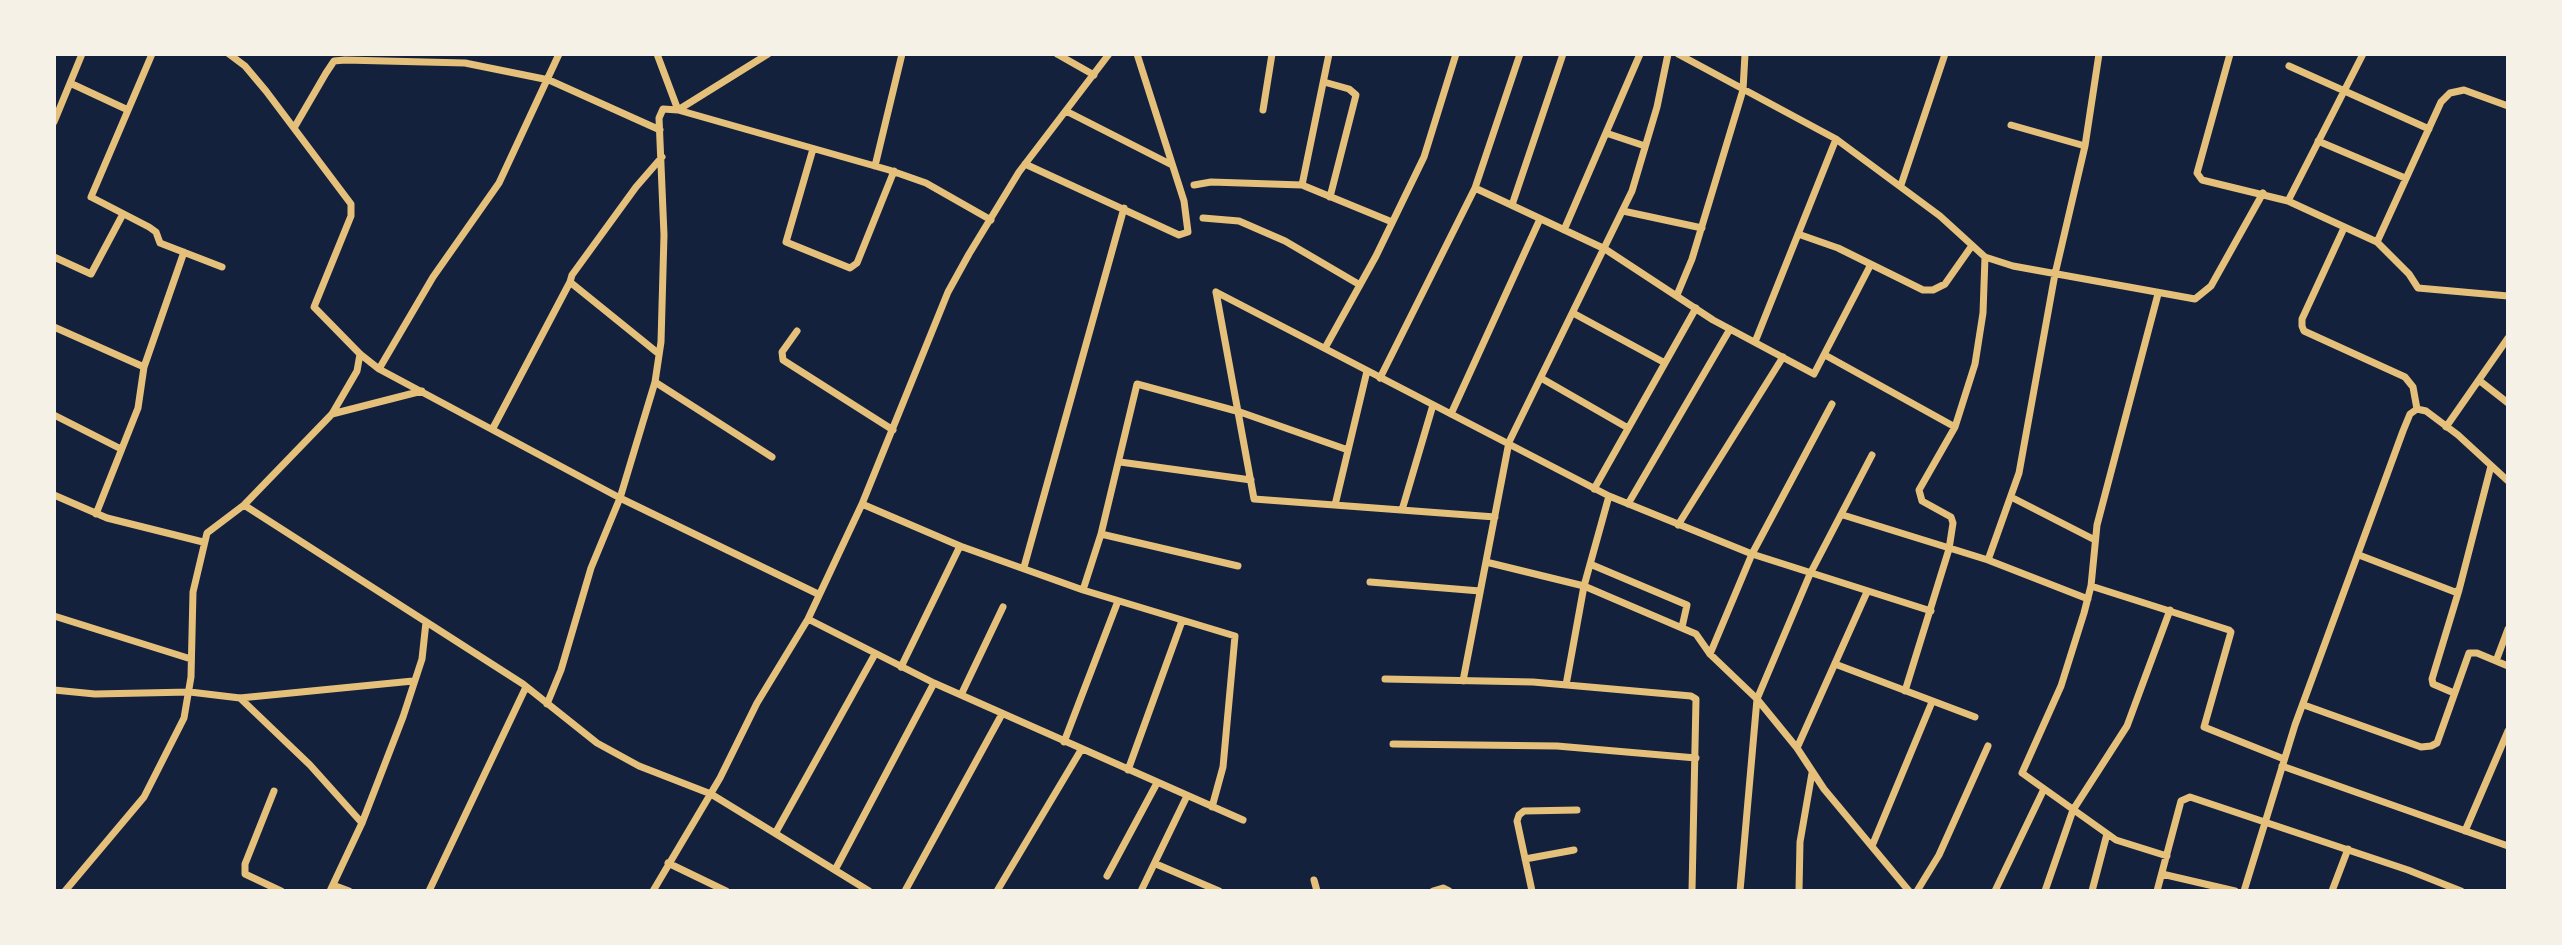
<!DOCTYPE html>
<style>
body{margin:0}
#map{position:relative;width:2562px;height:945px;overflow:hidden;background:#14213d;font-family:"Archivo Narrow",sans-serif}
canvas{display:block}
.frame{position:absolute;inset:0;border:56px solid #f6f1e7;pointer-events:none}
</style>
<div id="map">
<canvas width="2562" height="945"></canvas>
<div class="frame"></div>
</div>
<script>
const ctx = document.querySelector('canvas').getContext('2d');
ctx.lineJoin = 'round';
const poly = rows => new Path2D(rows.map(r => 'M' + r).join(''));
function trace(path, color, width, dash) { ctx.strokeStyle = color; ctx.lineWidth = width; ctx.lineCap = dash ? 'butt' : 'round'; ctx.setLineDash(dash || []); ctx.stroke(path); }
trace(poly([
 [152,54,91,197,149,227,156,232,160,243,222,267],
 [229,54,245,66,266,91,351,204,351,216,314,307,360,354,379,369,620,498,818,594],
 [657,54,678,110,768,54],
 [1057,54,1094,75],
 [1678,54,1836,139,1940,216,1985,257,2013,266,2195,299,2211,286,2263,193],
 [2230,54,2197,173,2202,180,2288,201,2377,242,2409,274,2418,288,2508,296],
 [2289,66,2429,129],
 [1324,82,1349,89,1356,95,1330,197],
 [70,83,128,110],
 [1263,110,1272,54],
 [1066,111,1172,165],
 [54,122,82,54],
 [2011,125,2085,146],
 [294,128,326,73,334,61,345,60,465,63,549,80,660,130],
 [1606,133,1645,146],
 [2318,141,2405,178],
 [813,149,786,242,850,268,857,263,894,171],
 [1025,164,1179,235,1188,232,1184,201,1137,54],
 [875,166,902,54],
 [1194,185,1211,182,1302,185,1392,222],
 [1302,185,1329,54],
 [1901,185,1945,54],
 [1475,188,1605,249,1713,320,1814,374,1870,266],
 [2288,201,2363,54],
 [1512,205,1563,54],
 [1623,211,1702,228],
 [1203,218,1239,221,1285,241,1360,285],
 [2344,228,2302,319,2302,326,2304,331,2405,377,2413,387,2417,409],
 [1564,230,1640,54],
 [1798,234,1838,248,1923,290,1933,290,1945,284,1971,247],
 [2377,242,2441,102,2450,93,2464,90,2508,106],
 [54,257,91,274,123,214],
 [1216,292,1609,496,1752,554,1931,611],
 [1216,292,1254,499,1495,517],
 [2158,294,2097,525,2091,586,2084,613,2061,686,2022,773,2116,840,2167,856],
 [1677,295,1692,259,1743,90,1745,54],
 [1573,313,1665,363],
 [54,327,144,367],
 [797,331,782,352,783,360,893,430],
 [1755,342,1836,139],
 [1325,348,1376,256,1424,157,1456,54],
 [659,354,570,282,572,275,636,187,662,157],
 [1825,355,1955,427],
 [379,369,433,277,499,183,559,54],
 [1380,378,1475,188,1520,54],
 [1541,378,1628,428],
 [2480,381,2508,403],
 [655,382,772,457],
 [2417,409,2426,411,2458,435,2508,481],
 [332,414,422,391],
 [1451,414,1540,219],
 [54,415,121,449],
 [2446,427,2508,338],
 [493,428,570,282],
 [1120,462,1251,480],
 [1594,489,1696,308],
 [54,495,107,518,203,542],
 [2011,497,2095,540],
 [862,504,960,546,1083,590,1235,636,1223,767,1212,807],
 [1628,504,1730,329],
 [244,505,523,684,597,743,639,766,711,794,869,891],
 [1335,505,1367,371],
 [1402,510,1433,405],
 [96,514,138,408,144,367,184,252],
 [1843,515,1988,560,2088,599],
 [1678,525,1783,357],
 [1101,534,1238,566],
 [2359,555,2455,592,2459,590,2491,466],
 [1988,560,2019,473,2055,274,2085,146,2099,54],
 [1486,562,1584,586,1696,634,1710,654,1757,699,1797,748,1824,789,1909,891],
 [1590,564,1687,605,1682,627],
 [1024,567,1124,208],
 [1370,582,1480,591],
 [2091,586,2229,630,2231,632,2204,727,2284,759],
 [1083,590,1101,534,1137,384,1240,412,1348,450],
 [54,616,191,659],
 [808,619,934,683,1243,820],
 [1710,654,1752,554,1832,404],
 [2496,661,2508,629],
 [1835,664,1975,717],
 [901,667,960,546],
 [1385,679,1533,682,1691,696,1696,699,1692,891],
 [1463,681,1509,442,1632,191,1657,107,1668,54],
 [1566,685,1584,586,1609,496],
 [54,690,95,694,190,692,240,698,413,681],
 [1905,691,1949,549,1953,523,1951,517,1922,501,1919,490,1955,427,1975,364,1983,313,1985,257],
 [2454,693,2433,684,2432,679,2459,590],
 [961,695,1003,607],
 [240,698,310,765,362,823],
 [547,704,561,670,591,568,620,498,655,382,661,342,664,235,659,118,663,109,678,110,889,170,926,183,991,220],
 [2304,705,2421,747,2431,746,2437,743,2469,653,2477,653,2508,666],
 [1064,742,1118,601],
 [1393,744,1557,746,1696,758],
 [1797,748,1867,592],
 [2282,766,2508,846],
 [1128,770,1182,621],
 [274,791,245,864,245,874,281,891],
 [2465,831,2508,731],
 [776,832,875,654],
 [1872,846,1932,702],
 [1525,859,1574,850],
 [668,863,726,891],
 [1156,864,1219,891],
 [835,870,934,683],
 [2162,874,2235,891],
 [1107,876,1157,783],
 [1314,880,1317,891],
 [333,885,349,891],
 [65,891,144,797,184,718,191,677,193,592,207,533,244,505,332,414,357,371,360,354],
 [330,891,362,823,403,717,422,659,426,622],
 [429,891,526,687],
 [653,891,720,778,757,703,808,619,862,504,948,292,969,254,1019,172,1109,54],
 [905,891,1002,714],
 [997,891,1081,750],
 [1141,891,1187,796],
 [1433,891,1443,888,1449,891],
 [1532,891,1517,821,1519,815,1524,811,1577,810],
 [1740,891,1757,699,1810,574,1872,455],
 [1799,891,1800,842,1812,773],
 [1917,891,1939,855,1988,746],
 [1995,891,2044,789],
 [2045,891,2073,810,2127,726,2170,610],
 [2092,891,2107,834],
 [2157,891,2181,801,2190,797,2408,870,2461,891],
 [2244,891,2295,725,2403,431,2410,414,2417,409],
 [2332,891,2348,849]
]), '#e5c07b', 7);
</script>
